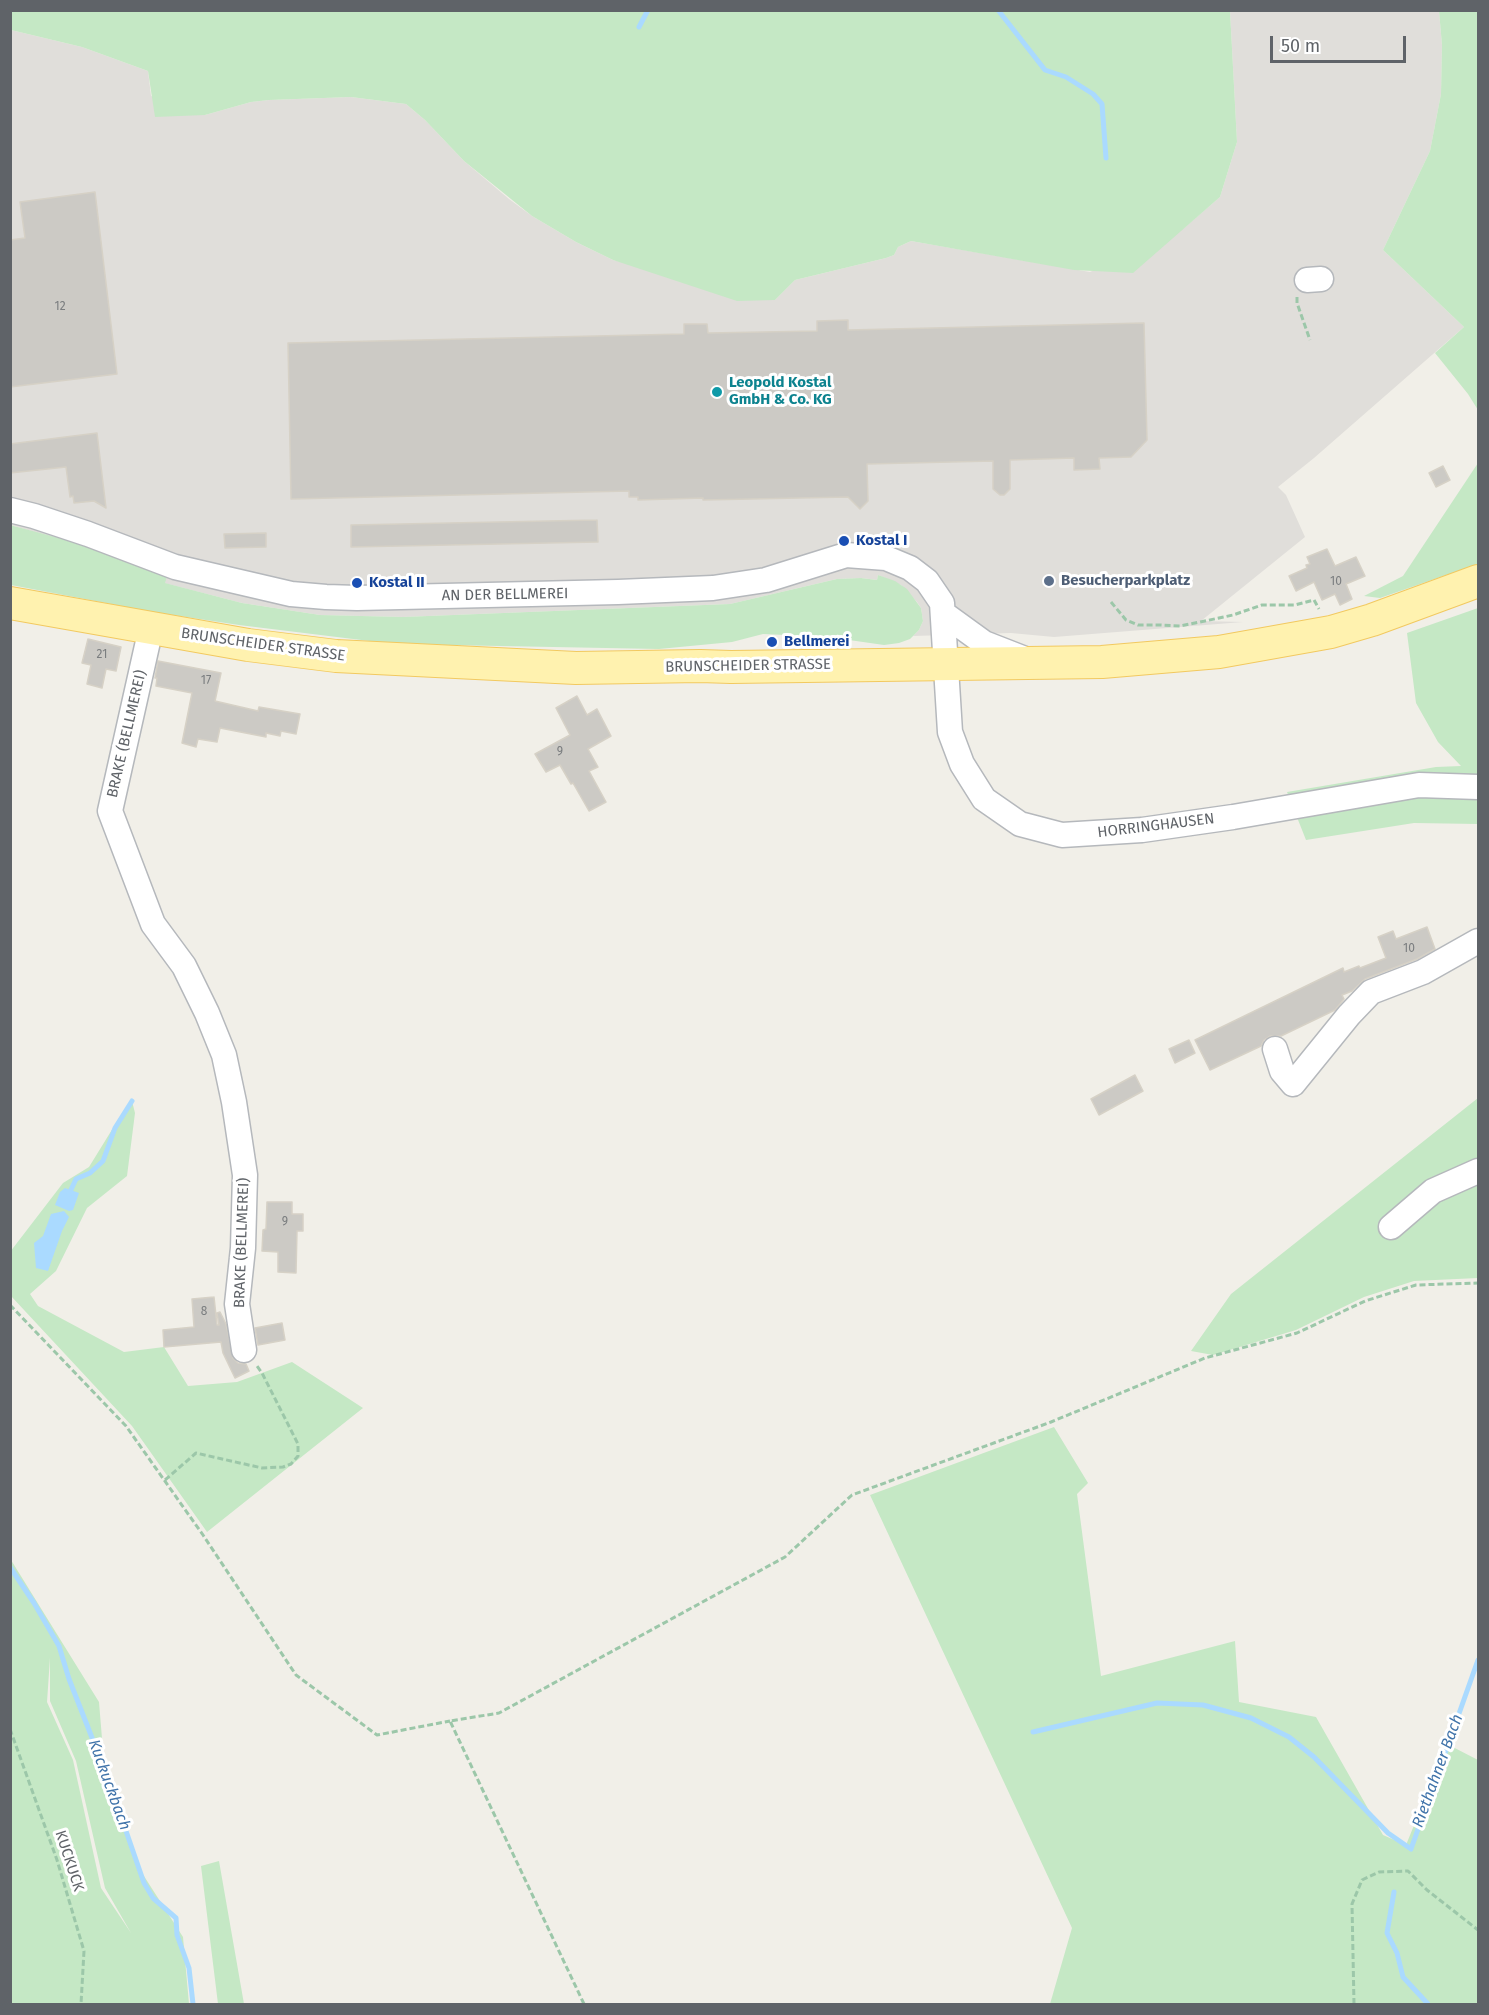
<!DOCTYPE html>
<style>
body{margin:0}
#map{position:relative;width:1489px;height:2015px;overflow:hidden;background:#f1efe8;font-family:"Fira Sans",sans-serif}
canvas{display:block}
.frame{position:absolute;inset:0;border:12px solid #5f6368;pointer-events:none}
.scale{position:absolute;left:1270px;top:36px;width:136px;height:27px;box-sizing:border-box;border:3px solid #5f6368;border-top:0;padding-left:8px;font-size:18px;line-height:21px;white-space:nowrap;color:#5f6368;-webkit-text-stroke:4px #fff;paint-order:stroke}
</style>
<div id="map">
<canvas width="1489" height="2015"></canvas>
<div class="frame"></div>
<div class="scale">50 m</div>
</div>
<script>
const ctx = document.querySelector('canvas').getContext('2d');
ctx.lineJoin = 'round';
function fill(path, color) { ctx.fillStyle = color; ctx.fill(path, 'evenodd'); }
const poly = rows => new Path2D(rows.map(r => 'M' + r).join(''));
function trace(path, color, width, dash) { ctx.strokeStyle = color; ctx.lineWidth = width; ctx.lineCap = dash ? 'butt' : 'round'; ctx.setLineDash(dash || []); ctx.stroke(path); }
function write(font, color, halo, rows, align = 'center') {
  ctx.font = font + ' "Fira Sans",sans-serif'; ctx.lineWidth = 6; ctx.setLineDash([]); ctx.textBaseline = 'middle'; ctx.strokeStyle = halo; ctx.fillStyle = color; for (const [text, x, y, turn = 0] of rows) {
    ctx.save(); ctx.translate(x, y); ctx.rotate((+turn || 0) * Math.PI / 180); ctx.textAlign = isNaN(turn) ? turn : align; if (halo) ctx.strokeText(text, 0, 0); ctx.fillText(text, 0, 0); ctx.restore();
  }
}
fill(poly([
 [1230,11,1439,11,1442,45,1441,94,1430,151,1383,250,1464,327,1314,458,1278,487,1286,495,1305,537,1201,621,1243,622,1054,637,1011,633,913,636,919,630,923,621,921,608,917,602,901,585,878,575,877,580,861,578,837,579,730,604,403,617,320,615,242,603,164,583,168,573,11,525,11,30,82,47,148,71,151,96,205,115,251,102,269,100,351,97,406,104,425,120,464,161,509,199,532,216,576,242,613,260,775,300,795,280,886,258,894,255,898,247,911,241,1090,272,1184,228,1220,197,1237,142]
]), '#e0deda');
fill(poly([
 [11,10,1230,11,1237,142,1220,197,1133,273,1074,270,911,241,898,247,894,255,886,258,795,280,775,300,737,301,613,260,576,242,532,216,464,161,425,120,406,104,351,97,269,100,251,102,205,115,155,117,148,71,82,47,11,30],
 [1439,11,1478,11,1478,410,1468,394,1435,353,1464,327,1383,250,1430,151,1441,94,1442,45],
 [1478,463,1478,564,1380,598,1364,596,1403,576],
 [10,525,85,545,168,573,165,583,242,603,320,615,403,617,730,604,837,579,861,578,877,580,878,575,895,581,907,589,921,608,923,621,919,630,910,639,899,643,884,645,828,637,763,634,732,642,659,649,394,644,239,625,153,612,11,585],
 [1478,608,1478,824,1414,823,1306,840,1287,792,1436,767,1461,766,1438,742,1416,703,1407,633],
 [1478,1098,1478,1278,1414,1281,1364,1297,1296,1330,1213,1355,1191,1351,1231,1294],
 [132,1101,135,1113,127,1176,87,1208,56,1271,30,1294,38,1306,124,1352,164,1347,188,1386,237,1382,292,1362,363,1408,207,1532,132,1426,11,1296,10,1252,63,1183,89,1167,121,1115],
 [1054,1427,1088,1483,1077,1494,1101,1676,1235,1641,1239,1702,1316,1717,1383,1835,1406,1845,1447,1744,1478,1760,1478,2004,1050,2004,1072,1928,870,1495],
 [11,1560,99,1702,105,1775,142,1873,183,1937,189,2004,11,2004],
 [50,1658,50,1701,76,1761,105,1888,131,1933,101,1888,73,1760,47,1702],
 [219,1861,244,2004,218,2004,201,1866]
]), '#c5e8c5');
fill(poly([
 [65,1188,79,1193,73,1210,69,1211,55,1205,60,1192],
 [64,1211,69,1217,62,1231,48,1271,36,1268,34,1243,43,1236,51,1214]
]), '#aadaff');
trace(poly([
 [998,10,1045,70,1066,77,1093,94,1102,104,1106,158],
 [639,27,648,10],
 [69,1194,76,1179,90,1173,103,1161,115,1128,132,1101],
 [10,1567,34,1603,59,1646,69,1679,107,1776,144,1883,153,1898,176,1918,177,1935,189,1968,193,2004],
 [1033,1732,1157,1703,1203,1705,1251,1718,1289,1737,1314,1757,1388,1833,1411,1849,1478,1660],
 [1394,1892,1387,1933,1397,1953,1403,1977,1428,2004]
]), '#aadaff', 5);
const building = poly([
 [95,192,117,374,10,387,10,240,25,238,20,202,95,192],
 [848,320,848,330,1144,323,1147,440,1131,457,1099,458,1100,469,1074,470,1074,458,1010,460,1010,489,1004,495,1000,495,993,489,993,461,867,464,868,501,860,509,848,497,703,500,703,498,638,500,638,497,629,497,629,491,291,499,288,343,684,334,684,324,707,324,708,333,817,331,817,321,848,320],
 [97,433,106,508,94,501,74,503,73,496,70,497,66,467,10,473,10,444,97,433],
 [1443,466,1450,480,1436,487,1429,473,1443,466],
 [597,520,598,542,351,547,351,525,597,520],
 [266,533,266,547,225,548,224,534,266,533],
 [1327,549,1335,566,1356,557,1365,576,1346,584,1352,599,1340,605,1335,594,1322,600,1314,582,1296,591,1289,576,1307,568,1306,565,1310,564,1307,557,1327,549],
 [88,639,121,647,116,671,106,669,102,688,87,684,91,665,82,663,88,639],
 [158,661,221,673,215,701,258,711,259,707,300,714,296,734,281,731,280,736,266,733,266,737,220,728,217,742,198,739,196,747,182,743,192,693,156,686,157,678,155,678,158,661],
 [577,696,587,715,597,709,611,736,588,749,598,767,589,771,606,802,589,811,573,783,571,784,560,765,546,772,535,754,570,735,556,708,577,696],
 [1427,927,1435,949,1417,959,1365,979,1352,991,1342,995,1344,999,1335,1010,1281,1036,1270,1036,1264,1040,1261,1046,1210,1070,1195,1040,1343,968,1344,972,1359,966,1360,968,1386,958,1378,937,1393,931,1396,939,1427,927],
 [1189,1040,1195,1053,1175,1063,1169,1049,1189,1040],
 [1135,1075,1143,1091,1099,1115,1091,1099,1135,1075],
 [267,1202,292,1202,292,1214,303,1214,303,1231,297,1231,296,1273,278,1272,278,1252,262,1251,263,1230,266,1229,267,1202],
 [214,1297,217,1325,219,1325,217,1313,220,1312,226,1324,233,1358,238,1363,246,1364,249,1371,235,1378,223,1353,221,1342,164,1347,163,1330,194,1327,192,1299,214,1297],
 [282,1323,285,1340,258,1345,255,1328,282,1323]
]);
fill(building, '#cccac5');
trace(building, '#d6d1c6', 1.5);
const minor = poly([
 [1307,280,1321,279],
 [10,510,34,516,88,534,175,567,291,594,326,597,357,598,618,592,713,588,766,580,846,555,886,558,910,568,927,581,942,603,950,732,962,764,984,799,1020,824,1062,835,1142,830,1233,817,1419,785,1478,787],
 [944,614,984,643,1025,659],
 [151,628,110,811,153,924,184,966,207,1013,224,1055,234,1102,245,1175,243,1248,237,1304,244,1350],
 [1275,1049,1282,1071,1293,1084,1349,1015,1371,992,1423,972,1478,941],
 [1391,1227,1433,1191,1478,1171]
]);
const major = poly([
 [10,603,248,645,336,656,576,668,700,666,731,667,1102,662,1219,652,1331,632,1372,620,1478,581]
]);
trace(minor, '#b5b8bc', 27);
trace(major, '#f2c960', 34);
trace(poly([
 [1297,297,1297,303,1310,340],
 [1111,602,1126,620,1138,625,1160,625,1180,626,1200,622,1233,615,1262,605,1295,605,1314,600,1319,609],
 [10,1305,126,1426,203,1535,296,1675,377,1735,450,1721],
 [165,1480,196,1453,262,1468,283,1467,291,1464,298,1456,298,1444,262,1373,257,1366],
 [10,1729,57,1860,84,1951,81,2004],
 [584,2004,450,1721,499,1713,785,1557,852,1495,1051,1422,1205,1358,1297,1333,1365,1301,1416,1285,1478,1283],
 [1354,2004,1352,1904,1362,1880,1379,1872,1408,1871,1427,1890,1478,1930]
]), '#9cc7a9', 3, [6, 3]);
trace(minor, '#fff', 24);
trace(major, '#fff2af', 32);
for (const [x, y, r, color] of [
 [717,392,6,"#0f9aa8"],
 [844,541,6,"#1a4fb4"],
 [1049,581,6,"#5c6f8a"],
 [357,583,6,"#1a4fb4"],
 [772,642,6,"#1a4fb4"]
]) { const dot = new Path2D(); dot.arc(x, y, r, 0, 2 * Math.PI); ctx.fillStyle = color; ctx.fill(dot); trace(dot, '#fff', 2); }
write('12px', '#7a7d7f', null, [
 ["12",60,307],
 ["10",1336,582],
 ["21",102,655],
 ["17",206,681],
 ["9",560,752],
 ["10",1409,949],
 ["9",285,1222],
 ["8",204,1312]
]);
write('bold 15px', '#0d838f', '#fff', [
 ["Leopold Kostal",729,383],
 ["GmbH & Co. KG",729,400]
], 'left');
write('bold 15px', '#164399', '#fff', [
 ["Kostal I",856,541],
 ["Kostal II",369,583],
 ["Bellmerei",784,642]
], 'left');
write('bold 15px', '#4e5e75', '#fff', [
 ["Besucherparkplatz",1061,581]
], 'left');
write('15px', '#5f6368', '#fff', [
 ["AN DER BELLMEREI",505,595,-1],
 ["BRUNSCHEIDER STRASSE",263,645,8],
 ["BRUNSCHEIDER STRASSE",748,666,-1],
 ["BRAKE (BELLMEREI)",127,734,-77],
 ["HORRINGHAUSEN",1156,826,-7],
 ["BRAKE (BELLMEREI)",242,1243,-88],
 ["KUCKUCK",69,1861,72]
]);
write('italic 16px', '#4174aa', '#fff', [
 ["Riethahner Bach",1438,1771,-70],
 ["Kuckuckbach",109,1785,70]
]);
</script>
